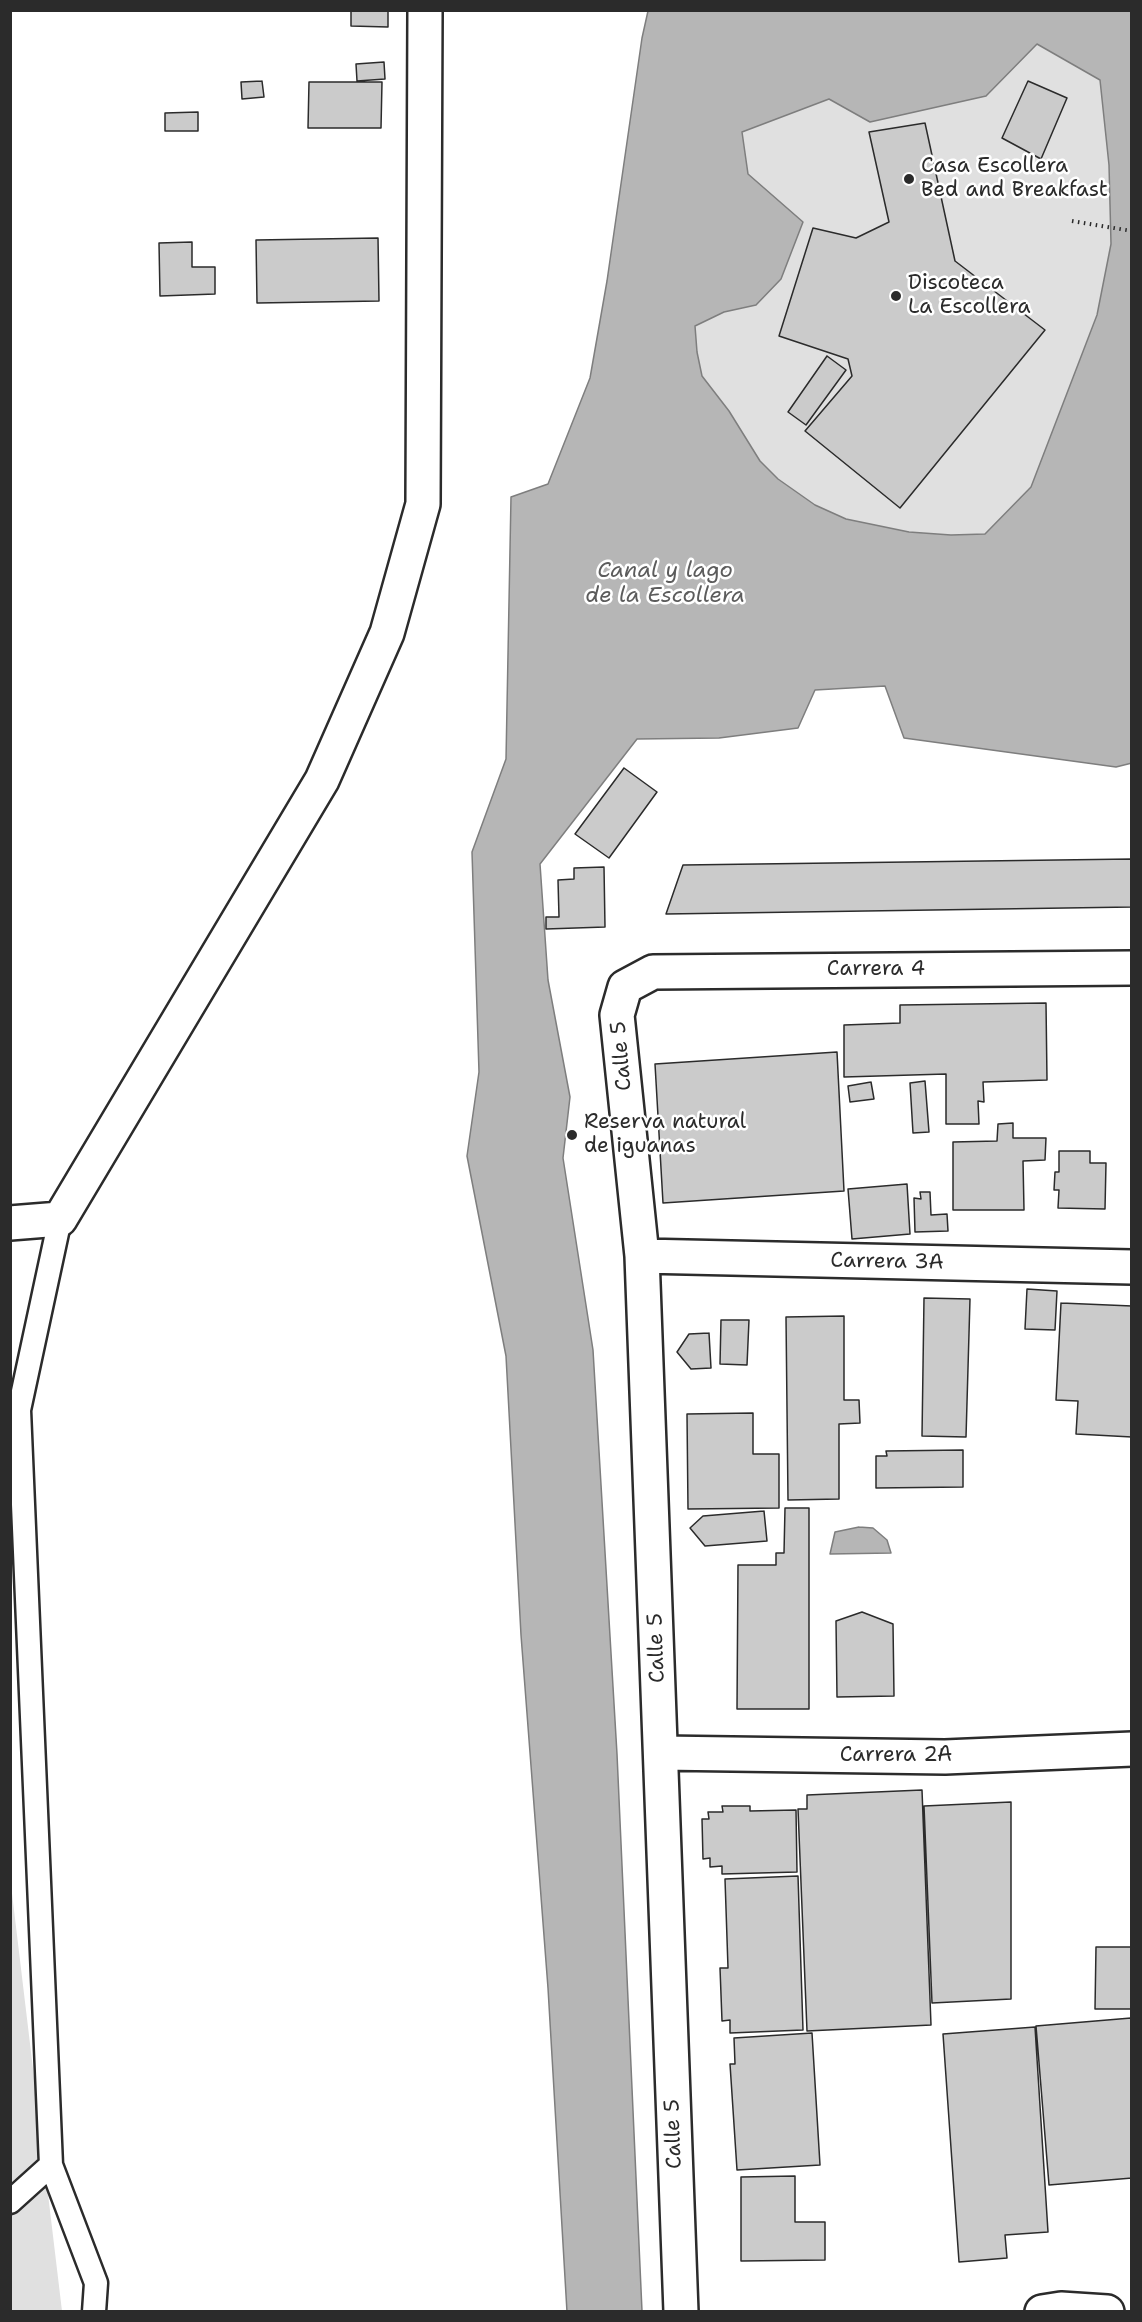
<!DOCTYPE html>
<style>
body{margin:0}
#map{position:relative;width:1142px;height:2322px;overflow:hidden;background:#fff;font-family:"Shantell Sans",sans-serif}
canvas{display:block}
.frame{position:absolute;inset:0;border:12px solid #2b2b2b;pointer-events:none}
</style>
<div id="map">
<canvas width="1142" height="2322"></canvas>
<div class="frame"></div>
</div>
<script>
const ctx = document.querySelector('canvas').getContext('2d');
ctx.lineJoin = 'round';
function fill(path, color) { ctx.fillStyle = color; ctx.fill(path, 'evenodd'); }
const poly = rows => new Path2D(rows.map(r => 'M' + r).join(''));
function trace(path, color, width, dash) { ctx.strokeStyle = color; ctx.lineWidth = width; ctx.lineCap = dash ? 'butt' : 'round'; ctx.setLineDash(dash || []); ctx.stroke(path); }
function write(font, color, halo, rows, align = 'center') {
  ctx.font = font + ' "Shantell Sans",sans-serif'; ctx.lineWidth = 5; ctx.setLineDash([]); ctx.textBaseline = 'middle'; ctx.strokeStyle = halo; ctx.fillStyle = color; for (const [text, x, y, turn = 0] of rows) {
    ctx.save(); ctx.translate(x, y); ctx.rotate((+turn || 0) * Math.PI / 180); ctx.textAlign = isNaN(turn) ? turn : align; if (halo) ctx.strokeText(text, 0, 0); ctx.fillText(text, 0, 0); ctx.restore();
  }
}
fill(poly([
 [1037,44,1100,80,1109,165,1111,244,1097,314,1031,487,985,534,951,535,909,532,846,519,815,505,778,479,760,461,729,411,702,376,697,352,695,326,723,312,756,305,748,174,742,132,829,98,870,122,985,96],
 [11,1885,62,2311,11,2311]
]), '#e0e0e0');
const water = poly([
 [648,11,1131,11,1132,763,1116,767,904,738,885,686,815,690,798,728,719,738,637,739,540,864,548,980,570,1097,563,1158,593,1350,617,1754,642,2311,567,2312,548,1988,521,1635,506,1356,467,1156,479,1072,472,852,506,759,511,497,548,484,590,378,607,281,642,38,648,11],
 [1037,44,1100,80,1109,165,1111,244,1097,315,1031,487,985,534,951,535,909,532,846,519,815,505,778,479,760,461,729,411,702,376,697,352,695,326,724,312,756,305,781,279,803,222,748,174,742,132,829,99,870,122,986,96,1037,44],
 [859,1527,873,1528,887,1540,891,1553,830,1554,835,1532,859,1527]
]);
fill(water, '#b6b6b6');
trace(water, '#7e7e7e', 1.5);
const building = poly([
 [351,10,388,10,388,27,351,26,351,10],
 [384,62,385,79,357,81,356,64,384,62],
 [262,81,264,97,242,99,241,82,262,81],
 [1028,81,1067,98,1041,159,1002,138,1028,81],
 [309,82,382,82,381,128,308,128,309,82],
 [198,112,198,131,165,131,165,113,198,112],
 [925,123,955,261,1045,330,900,508,805,431,852,376,848,359,779,336,813,228,856,238,889,222,869,132,925,123],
 [378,238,379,301,257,303,256,240,378,238],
 [192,242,192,267,215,267,215,294,160,296,159,243,192,242],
 [827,356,846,370,806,425,788,412,827,356],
 [624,768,657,792,609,858,575,834,624,768],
 [1132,859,1132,907,666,914,683,865,1132,859],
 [604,867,605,927,546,929,546,917,559,917,558,880,574,879,574,868,604,867],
 [1046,1003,1047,1080,983,1082,984,1102,978,1101,979,1124,946,1124,946,1074,844,1077,844,1025,900,1023,900,1005,1046,1003],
 [837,1052,844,1191,663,1203,655,1064,837,1052],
 [925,1081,929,1132,913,1133,910,1083,925,1081],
 [871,1082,874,1099,850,1102,848,1086,871,1082],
 [1013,1123,1013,1138,1046,1138,1045,1160,1023,1161,1024,1210,953,1210,953,1142,997,1141,998,1124,1013,1123],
 [1059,1151,1090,1151,1090,1163,1106,1163,1105,1209,1058,1208,1059,1190,1054,1190,1055,1172,1059,1172,1059,1151],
 [907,1184,910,1234,852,1239,848,1189,907,1184],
 [920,1192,930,1192,931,1215,947,1214,948,1231,915,1232,914,1198,921,1199,920,1192],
 [1027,1289,1057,1291,1055,1330,1025,1329,1027,1289],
 [924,1298,970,1299,966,1437,922,1436,924,1298],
 [1061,1303,1132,1306,1132,1437,1076,1434,1078,1401,1056,1400,1061,1303],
 [844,1316,844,1400,859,1400,860,1423,839,1424,839,1499,788,1500,786,1317,844,1316],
 [721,1320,749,1320,747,1365,720,1364,721,1320],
 [709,1333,711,1368,691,1369,677,1352,689,1334,709,1333],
 [753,1413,753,1454,779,1454,779,1508,688,1509,687,1414,753,1413],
 [963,1450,963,1487,876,1488,876,1456,887,1456,886,1451,963,1450],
 [785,1508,809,1508,809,1709,737,1709,738,1565,776,1565,776,1553,784,1553,785,1508],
 [764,1511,767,1541,705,1546,690,1528,703,1516,764,1511],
 [862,1612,893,1624,894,1696,837,1697,836,1621,862,1612],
 [922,1790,931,2025,807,2031,798,1809,807,1809,807,1795,922,1790],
 [1011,1802,1011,1999,932,2003,924,1806,1011,1802],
 [722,1806,750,1806,750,1811,796,1810,797,1872,722,1874,722,1866,710,1867,710,1858,703,1859,702,1819,709,1819,708,1812,723,1812,722,1806],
 [798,1876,803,2030,730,2033,730,2020,722,2021,720,1968,728,1968,725,1879,798,1876],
 [1096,1947,1132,1947,1132,2009,1095,2009,1096,1947],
 [1131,2018,1132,2178,1049,2185,1036,2026,1131,2018],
 [1035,2027,1048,2232,1005,2235,1007,2258,959,2262,943,2034,1035,2027],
 [812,2033,820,2165,737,2170,730,2064,735,2064,734,2038,812,2033],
 [795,2176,795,2222,825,2222,825,2260,741,2261,741,2177,795,2176]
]);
fill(building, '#cbcbcb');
trace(building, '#2b2b2b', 1.5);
const service = poly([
 [60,1219,19,1410,51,2165,96,2283,94,2312],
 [10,2202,51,2165]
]);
const minor = poly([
 [10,1223,60,1219,322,780,387,633,423,504,425,10],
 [642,1256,1132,1267],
 [661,1753,945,1757,1132,1749],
 [681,2312,642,1256,617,1015,625,987,653,972,1132,968],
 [1042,2312,1061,2309,1107,2312]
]);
trace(service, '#2b2b2b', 27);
trace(minor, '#2b2b2b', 38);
trace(poly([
 [1072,221,1132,231]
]), '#2b2b2b', 4, [1.5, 4.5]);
trace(service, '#fff', 22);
trace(minor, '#fff', 33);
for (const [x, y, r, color] of [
 [909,179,6,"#2b2b2b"],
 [896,296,6,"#2b2b2b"],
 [572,1135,6,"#2b2b2b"]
]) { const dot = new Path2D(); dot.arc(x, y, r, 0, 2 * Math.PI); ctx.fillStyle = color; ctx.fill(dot); trace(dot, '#fff', 2); }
write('21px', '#2b2b2b', '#fff', [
 ["Casa Escollera",921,167],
 ["Bed and Breakfast",921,191],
 ["Discoteca",908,284],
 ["La Escollera",908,308],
 ["Reserva natural",584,1123],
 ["de iguanas",584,1147]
], 'left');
write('21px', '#2b2b2b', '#fff', [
 ["Carrera 4",876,970],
 ["Calle 5",622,1056,-95],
 ["Carrera 3A",887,1262,1],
 ["Calle 5",657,1648,-92],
 ["Carrera 2A",896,1756],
 ["Calle 5",674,2134,-92]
]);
write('italic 22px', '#5c5c5c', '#fff', [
 ["Canal y lago",665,571],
 ["de la Escollera",665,596]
]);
</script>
